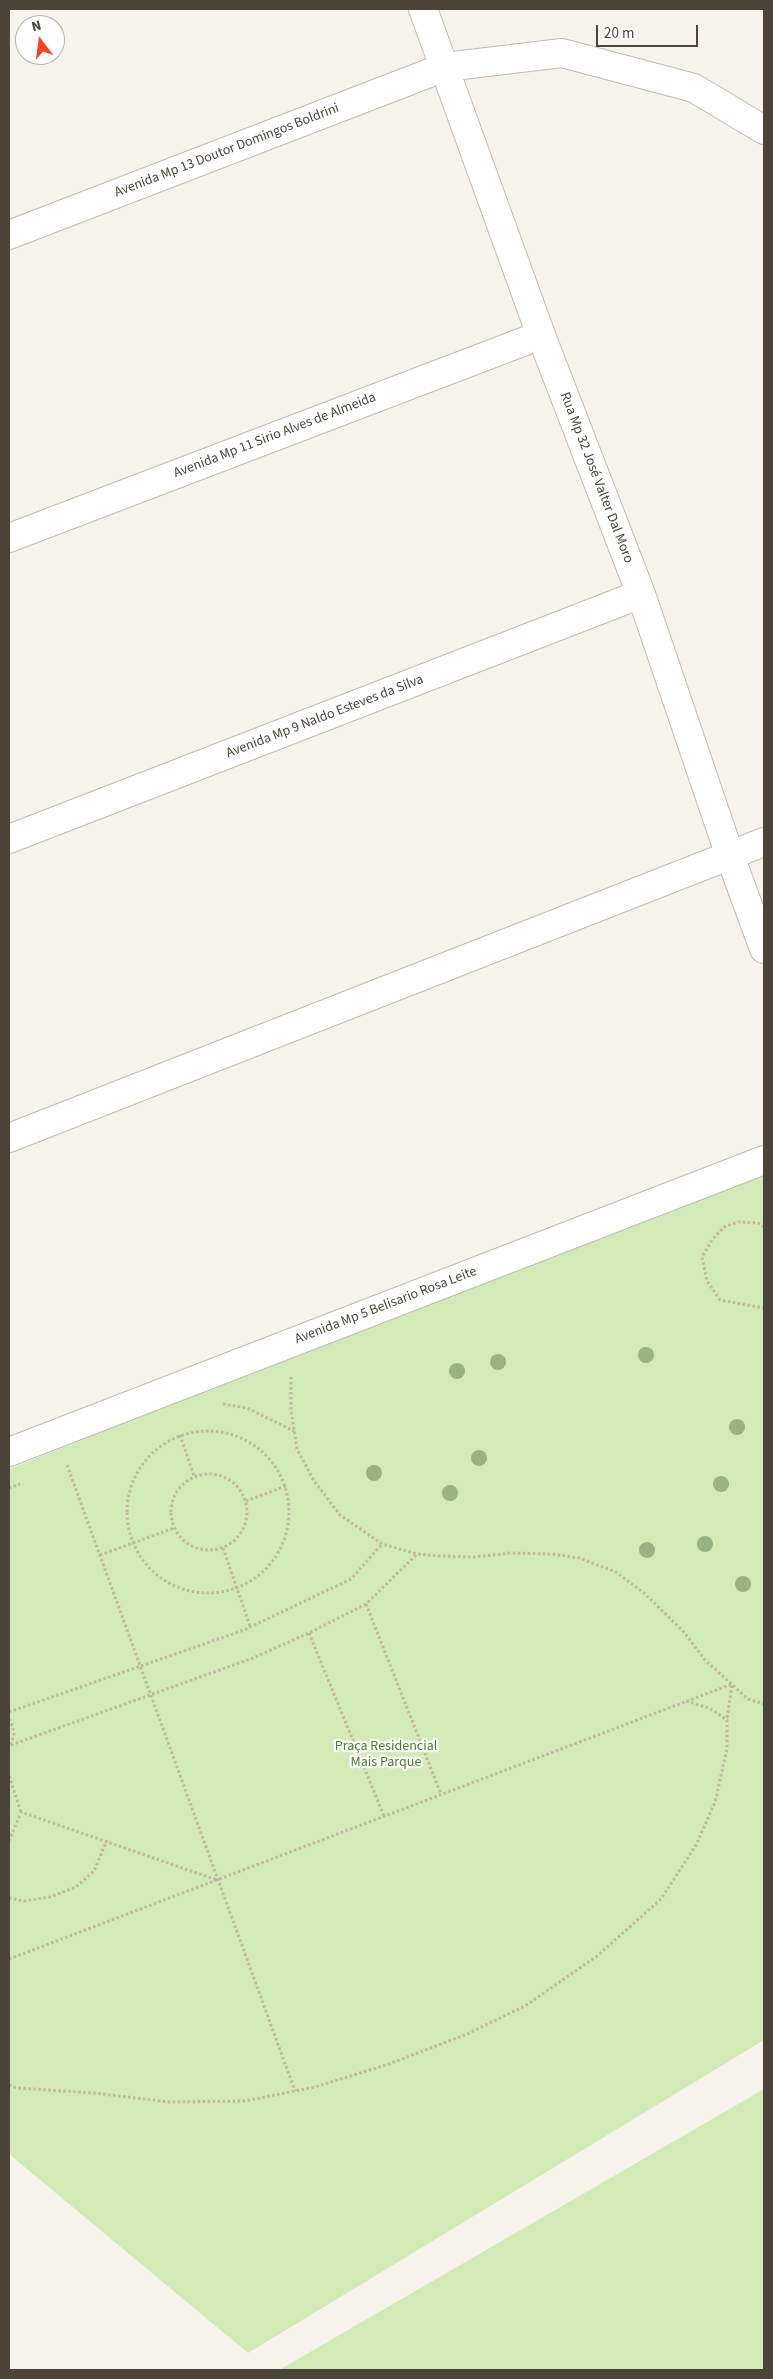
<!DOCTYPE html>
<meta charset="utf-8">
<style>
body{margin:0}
#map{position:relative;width:773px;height:2379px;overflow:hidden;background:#f6f3ec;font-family:"Source Sans 3",sans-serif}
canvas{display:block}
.frame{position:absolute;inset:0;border:10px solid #4b4439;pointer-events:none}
.north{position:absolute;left:15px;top:15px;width:50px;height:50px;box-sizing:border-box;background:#fff;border:1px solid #b7b4b0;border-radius:50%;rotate:345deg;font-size:14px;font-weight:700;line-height:20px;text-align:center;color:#4b4439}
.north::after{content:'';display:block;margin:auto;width:18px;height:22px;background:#fc3f1d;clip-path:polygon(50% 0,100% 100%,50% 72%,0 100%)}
.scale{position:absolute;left:596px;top:25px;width:102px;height:22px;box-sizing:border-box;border:2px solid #4b4439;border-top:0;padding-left:6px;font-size:15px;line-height:18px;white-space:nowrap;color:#4b4439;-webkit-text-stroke:4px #fff;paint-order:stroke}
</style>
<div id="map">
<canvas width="773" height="2379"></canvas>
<div class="frame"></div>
<div class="north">N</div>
<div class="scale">20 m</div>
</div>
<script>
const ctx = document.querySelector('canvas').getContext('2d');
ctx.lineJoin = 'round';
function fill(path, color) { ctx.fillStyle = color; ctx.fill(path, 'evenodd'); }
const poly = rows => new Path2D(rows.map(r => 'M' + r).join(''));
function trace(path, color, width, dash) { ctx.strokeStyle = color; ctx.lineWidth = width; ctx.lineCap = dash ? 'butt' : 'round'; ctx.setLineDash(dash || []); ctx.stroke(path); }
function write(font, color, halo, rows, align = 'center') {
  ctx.font = font + ' "Source Sans 3",sans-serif'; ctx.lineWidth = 4.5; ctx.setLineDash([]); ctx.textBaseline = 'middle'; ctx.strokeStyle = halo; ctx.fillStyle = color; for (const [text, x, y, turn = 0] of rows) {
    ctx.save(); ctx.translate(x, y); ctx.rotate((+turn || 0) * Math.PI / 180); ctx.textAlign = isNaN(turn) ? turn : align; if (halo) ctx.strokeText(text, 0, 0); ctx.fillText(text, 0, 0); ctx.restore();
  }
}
fill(poly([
 [764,1169,764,2040,248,2353,9,2154,9,1469],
 [764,2089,764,2370,279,2370]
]), '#d2eab5');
const minor = poly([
 [423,9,541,335,641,594,730,856,764,949],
 [9,235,445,67,562,53,694,88,764,130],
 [9,538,541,335],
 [9,839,641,594],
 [9,1138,764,842],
 [9,1452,764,1160]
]);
trace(minor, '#c2bbae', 30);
trace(poly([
 [764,1227,758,1223,738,1222,724,1227,712,1240,702,1257,707,1281,720,1300,764,1308],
 [291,1377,291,1410,297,1449,314,1481,340,1515,382,1544,417,1554,439,1556,474,1557,511,1553,552,1554,579,1558,616,1572,644,1593,683,1631,705,1660,748,1699,764,1704],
 [223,1404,247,1408,294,1431],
 '127 1512a81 81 0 1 1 162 0a81 81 0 1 1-162 0Z',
 [180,1435,194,1476],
 [67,1465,295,2091],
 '171 1512a38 38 0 1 1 76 0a38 38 0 1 1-76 0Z',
 [9,1488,20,1484],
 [246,1501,286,1486],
 [223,1548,250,1626],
 [100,1555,174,1528],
 [366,1604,441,1794],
 [309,1633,384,1816],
 [9,1712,244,1630,351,1579,382,1544],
 [9,1719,13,1727,14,1736,9,1747],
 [11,1745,253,1658,309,1633,366,1604,417,1554],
 [9,1776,21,1812],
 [9,1841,21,1812,217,1880],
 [9,1898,24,1901,50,1897,76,1887,94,1871,107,1840],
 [9,1959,732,1684,727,1719],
 [9,2085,16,2088,94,2093,169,2102,245,2101,315,2087,389,2064,467,2034,525,2006,597,1956,661,1899,696,1845,715,1802,727,1749,727,1720,709,1708,686,1701]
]), '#c4b79f', 3, [2.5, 2.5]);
trace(minor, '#fff', 28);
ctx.fillStyle = '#97b381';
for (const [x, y] of [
 [646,1355],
 [498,1362],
 [457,1371],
 [737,1427],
 [479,1458],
 [374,1473],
 [721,1484],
 [450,1493],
 [705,1544],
 [647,1550],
 [743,1584]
]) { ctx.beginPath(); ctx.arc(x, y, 8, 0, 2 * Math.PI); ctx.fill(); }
write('14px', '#4b4439', '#fff', [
 ["Avenida Mp 13 Doutor Domingos Boldrini",227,151,-21],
 ["Avenida Mp 11 Sirio Alves de Almeida",275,436,-21],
 ["Rua Mp 32 José Valter Dal Moro",596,478,69],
 ["Avenida Mp 9 Naldo Esteves da Silva",325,717,-21],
 ["Avenida Mp 5 Belisario Rosa Leite",386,1306,-21]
]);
write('14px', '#4a7f2a', '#fff', [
 ["Praça Residencial",386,1747],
 ["Mais Parque",386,1763]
]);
</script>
